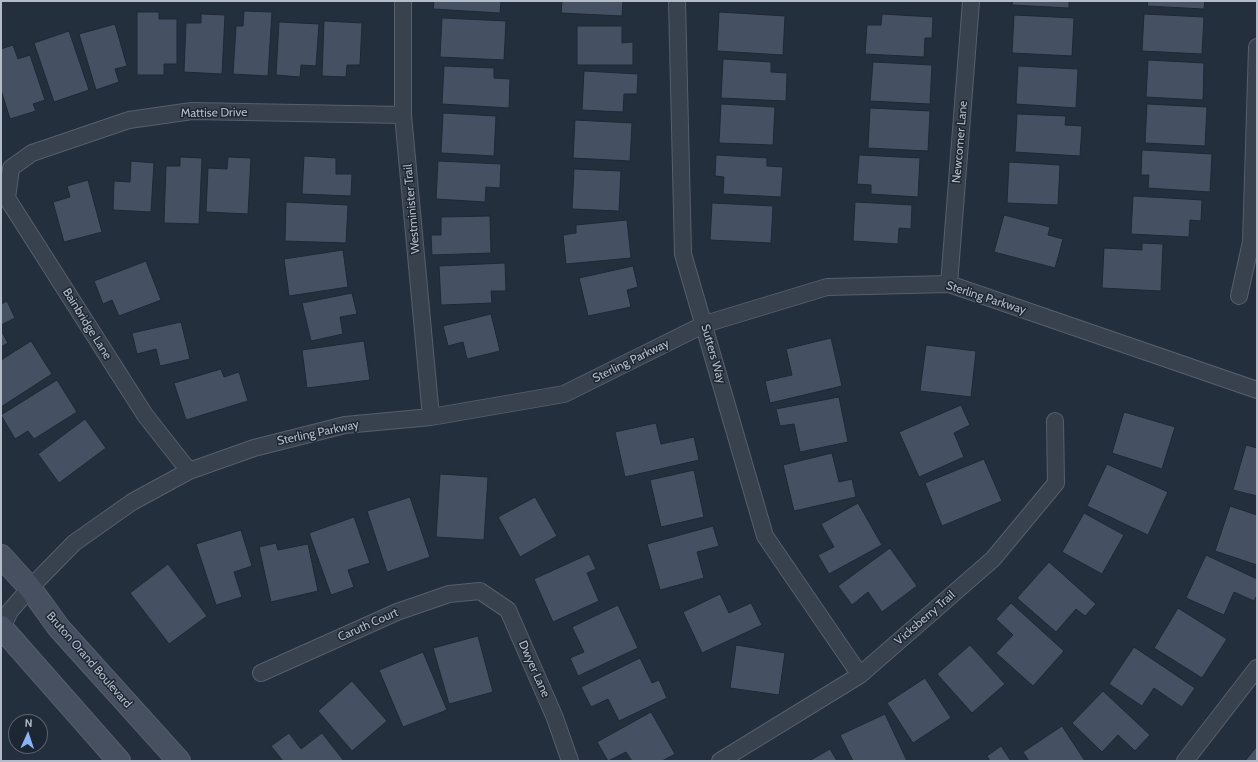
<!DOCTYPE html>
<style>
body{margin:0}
#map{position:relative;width:1258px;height:762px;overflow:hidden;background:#242f3e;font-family:Cabin,sans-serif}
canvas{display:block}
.frame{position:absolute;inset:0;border:2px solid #b4bcc9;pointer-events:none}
.north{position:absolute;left:8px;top:714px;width:40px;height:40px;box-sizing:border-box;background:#1d2633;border:1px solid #59626f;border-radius:50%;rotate:3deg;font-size:11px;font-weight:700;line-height:16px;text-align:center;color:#b4bcc9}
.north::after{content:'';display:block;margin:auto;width:14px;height:18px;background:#8ab4f8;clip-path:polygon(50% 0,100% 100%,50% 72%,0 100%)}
</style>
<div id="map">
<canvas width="1258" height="762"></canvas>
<div class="frame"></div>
<div class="north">N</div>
</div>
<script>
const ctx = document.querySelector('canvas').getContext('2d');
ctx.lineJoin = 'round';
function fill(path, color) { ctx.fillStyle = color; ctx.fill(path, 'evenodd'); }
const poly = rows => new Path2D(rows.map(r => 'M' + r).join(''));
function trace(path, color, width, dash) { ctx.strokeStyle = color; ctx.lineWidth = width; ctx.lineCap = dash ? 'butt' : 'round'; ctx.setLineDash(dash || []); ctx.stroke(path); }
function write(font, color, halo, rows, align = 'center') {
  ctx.font = font + ' Cabin,sans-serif'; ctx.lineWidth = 3; ctx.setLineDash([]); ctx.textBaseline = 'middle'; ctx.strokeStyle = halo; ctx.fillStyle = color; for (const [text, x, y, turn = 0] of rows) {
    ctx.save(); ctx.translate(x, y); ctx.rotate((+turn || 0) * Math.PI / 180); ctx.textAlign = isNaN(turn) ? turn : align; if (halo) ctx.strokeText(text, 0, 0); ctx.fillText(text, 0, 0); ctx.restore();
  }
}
const building = poly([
 [434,1,501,1,500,13,433,9,434,1],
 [562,1,623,1,622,16,561,13,562,1],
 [1013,1,1069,1,1069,8,1012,5,1013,1],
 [1148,1,1205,1,1204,9,1147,6,1148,1],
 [244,11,272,12,268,76,233,74,236,26,243,26,244,11],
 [137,12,159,12,159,19,177,19,177,64,164,64,164,75,137,75,137,12],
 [719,12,785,16,783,55,717,51,719,12],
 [201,14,225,15,222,74,184,72,186,23,201,23,201,14],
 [882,14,933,17,932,38,925,38,924,57,865,54,867,25,881,25,882,14],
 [1144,14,1204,17,1202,54,1142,51,1144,14],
 [1014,15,1074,18,1072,56,1012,53,1014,15],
 [442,18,506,21,504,60,440,57,442,18],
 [324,21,362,23,360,65,347,65,346,77,322,76,324,21],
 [279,22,319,24,316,66,301,65,300,77,276,75,279,22],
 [115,24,127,66,115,69,119,82,96,90,79,34,115,24],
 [577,26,622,26,622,43,633,42,633,65,577,65,577,26],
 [69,31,89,90,54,102,34,43,69,31],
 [13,45,18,59,30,55,45,100,33,104,36,111,10,119,1,90,1,49,13,45],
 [723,59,771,62,771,72,787,73,786,101,721,98,723,59],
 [1148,60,1204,63,1203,100,1146,97,1148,60],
 [873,62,932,65,930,104,870,101,873,62],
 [444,66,494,68,494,78,510,79,509,108,442,104,444,66],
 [1018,66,1078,69,1076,108,1016,104,1018,66],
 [584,71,638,74,637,94,624,94,623,112,582,110,584,71],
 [721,104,775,107,773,145,719,143,721,104],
 [1147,104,1207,107,1205,146,1145,143,1147,104],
 [870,108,930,111,928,151,868,148,870,108],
 [443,113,496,116,494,156,441,153,443,113],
 [1017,114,1066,116,1065,125,1082,126,1080,156,1015,152,1017,114],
 [575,120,632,123,630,161,573,158,575,120],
 [1142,150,1212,154,1210,192,1148,188,1149,175,1141,175,1142,150],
 [716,155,767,158,767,166,783,167,781,197,723,194,724,177,715,176,716,155],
 [859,155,920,158,918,197,871,194,871,185,857,184,859,155],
 [304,156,336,158,336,174,352,174,351,196,302,194,304,156],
 [180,157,202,158,199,224,164,223,166,166,180,166,180,157],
 [228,157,251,158,248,214,206,212,208,168,227,169,228,157],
 [131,161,154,163,151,212,113,210,114,181,130,182,131,161],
 [438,161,501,164,500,188,486,187,485,202,436,199,438,161],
 [1009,162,1060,165,1058,205,1007,203,1009,162],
 [574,169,621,171,619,211,572,209,574,169],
 [88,180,102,232,64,242,53,202,70,197,67,186,88,180],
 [1133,196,1202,200,1201,221,1190,220,1189,237,1131,234,1133,196],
 [286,202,348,205,346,243,285,241,286,202],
 [855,202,912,205,911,229,899,228,898,244,853,241,855,202],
 [712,203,773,206,771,243,710,240,712,203],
 [1004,215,1050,227,1048,235,1063,239,1055,268,994,252,1004,215],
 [490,216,491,253,432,255,431,235,441,235,441,217,490,216],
 [627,220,631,258,566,264,563,235,576,233,576,225,627,220],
 [1142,243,1163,244,1161,291,1102,288,1104,248,1142,250,1142,243],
 [343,250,348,287,289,296,284,259,343,250],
 [146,261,161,300,119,316,112,300,103,304,94,281,146,261],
 [505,263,506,291,491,291,492,303,441,305,439,266,505,263],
 [633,266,638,287,627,290,631,307,588,316,579,278,633,266],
 [352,293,357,314,340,317,343,334,311,341,302,303,352,293],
 [7,301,15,318,1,325,1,304,7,301],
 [491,314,500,351,467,359,463,342,448,346,443,326,491,314],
 [181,322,190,359,160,366,156,349,137,354,132,333,181,322],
 [1,330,8,343,1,347,1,330],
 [831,338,842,386,770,403,765,381,792,375,786,349,831,338],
 [31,341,52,374,1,407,1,360,31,341],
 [364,341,370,380,307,388,302,350,364,341],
 [926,345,976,351,971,397,920,391,926,345],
 [221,369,224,377,239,372,248,401,186,420,174,383,221,369],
 [57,380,77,412,34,439,28,431,15,439,1,415,57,380],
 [839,397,848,442,800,452,794,424,780,426,776,409,839,397],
 [961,405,970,425,954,433,964,457,919,477,899,432,961,405],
 [1124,412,1175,427,1162,469,1112,453,1124,412],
 [85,419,106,448,59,483,38,454,85,419],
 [656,423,661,444,694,437,699,460,625,477,615,432,656,423],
 [1246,445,1257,448,1257,496,1233,490,1246,445],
 [832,453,839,482,852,479,856,497,794,511,783,465,832,453],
 [984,459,1002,501,942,526,925,483,984,459],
 [1107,464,1168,492,1148,535,1087,506,1107,464],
 [694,470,704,517,661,527,650,480,694,470],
 [440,474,488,477,484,540,436,537,440,474],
 [410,497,430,557,387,572,367,511,410,497],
 [535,497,557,536,520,557,498,517,535,497],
 [858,503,882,545,829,574,818,555,834,547,821,524,858,503],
 [1230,506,1257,515,1257,565,1215,551,1230,506],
 [1084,513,1124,535,1102,574,1062,552,1084,513],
 [354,517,370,563,348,570,354,587,331,595,309,533,354,517],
 [713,526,719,546,697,552,704,578,660,590,647,544,713,526],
 [241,530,252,566,234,572,242,597,216,605,196,544,241,530],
 [276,543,278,550,308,544,318,591,271,602,259,547,276,543],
 [890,548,917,586,882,612,868,592,852,605,838,586,890,548],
 [589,554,596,569,587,573,599,601,553,622,534,579,589,554],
 [1206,555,1257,579,1257,595,1254,601,1234,592,1224,615,1186,598,1206,555],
 [1049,562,1096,604,1085,616,1076,609,1056,632,1017,598,1049,562],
 [168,564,207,616,169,644,130,593,168,564],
 [720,594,729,613,751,603,762,625,702,653,683,612,720,594],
 [1011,603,1064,651,1033,686,996,653,1013,635,996,619,1011,603],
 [618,605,638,648,578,676,570,658,584,652,572,627,618,605],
 [1178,608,1227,639,1202,678,1154,648,1178,608],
 [478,636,493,692,449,704,433,648,478,636],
 [736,645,785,653,779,695,730,688,736,645],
 [970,645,1005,684,972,713,937,674,970,645],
 [1134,647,1195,688,1182,707,1154,688,1142,706,1109,684,1134,647],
 [423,652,447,710,403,727,379,670,423,652],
 [640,658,652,683,659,680,667,698,619,721,608,699,591,707,581,687,640,658],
 [925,678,951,718,913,743,887,703,925,678],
 [352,681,387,721,352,751,318,711,352,681],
 [1103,691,1150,735,1135,751,1118,735,1102,752,1072,723,1103,691],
 [651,712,675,754,662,761,632,761,626,752,608,761,597,742,651,712],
 [885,714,907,761,853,761,840,735,885,714],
 [1062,726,1085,761,1029,761,1023,752,1062,726],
 [289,733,301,749,322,733,344,761,283,761,271,746,289,733],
 [1001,746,1011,761,990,761,987,756,1001,746],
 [1257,746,1257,761,1245,761,1257,746],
 [830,749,837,761,809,761,830,749]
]);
fill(building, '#455162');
trace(building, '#1f2835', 1);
const minor = poly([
 [403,1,403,115,431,417],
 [677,1,683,254,765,536,860,675],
 [949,284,971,1],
 [1239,296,1251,242,1257,47],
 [189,471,145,415,7,198,11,168,32,153,129,120,192,111,403,115],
 [1,630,10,611,30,588,74,543,132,502,189,471,254,448,345,425,431,417,564,394,705,324,827,287,949,284,1257,390],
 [261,673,397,612,449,594,480,591,508,610,555,718,570,761],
 [720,761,860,675,993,559,1056,483,1055,421],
 [1185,761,1257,668]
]);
const secondary = poly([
 [1,556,30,588,59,628,179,761],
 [1,627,119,761]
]);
trace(minor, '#565f6c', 18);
trace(secondary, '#565f6c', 24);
trace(minor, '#38414e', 16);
trace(secondary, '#465061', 22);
write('12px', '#b4bcc9', '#1d2633', [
 ["Mattise Drive",214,113,-1],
 ["Newcomer Lane",960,142,-85],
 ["Westminister Trail",412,209,-95],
 ["Sterling Parkway",986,298,18],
 ["Bainbridge Lane",87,324,58],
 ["Sutters Way",713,354,74],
 ["Sterling Parkway",631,361,-26],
 ["Sterling Parkway",318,433,-12],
 ["Vicksberry Trail",925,618,-41],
 ["Caruth Court",368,625,-24],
 ["Bruton Orand Boulevard",89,660,49],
 ["Dwyer Lane",534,669,66]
]);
</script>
